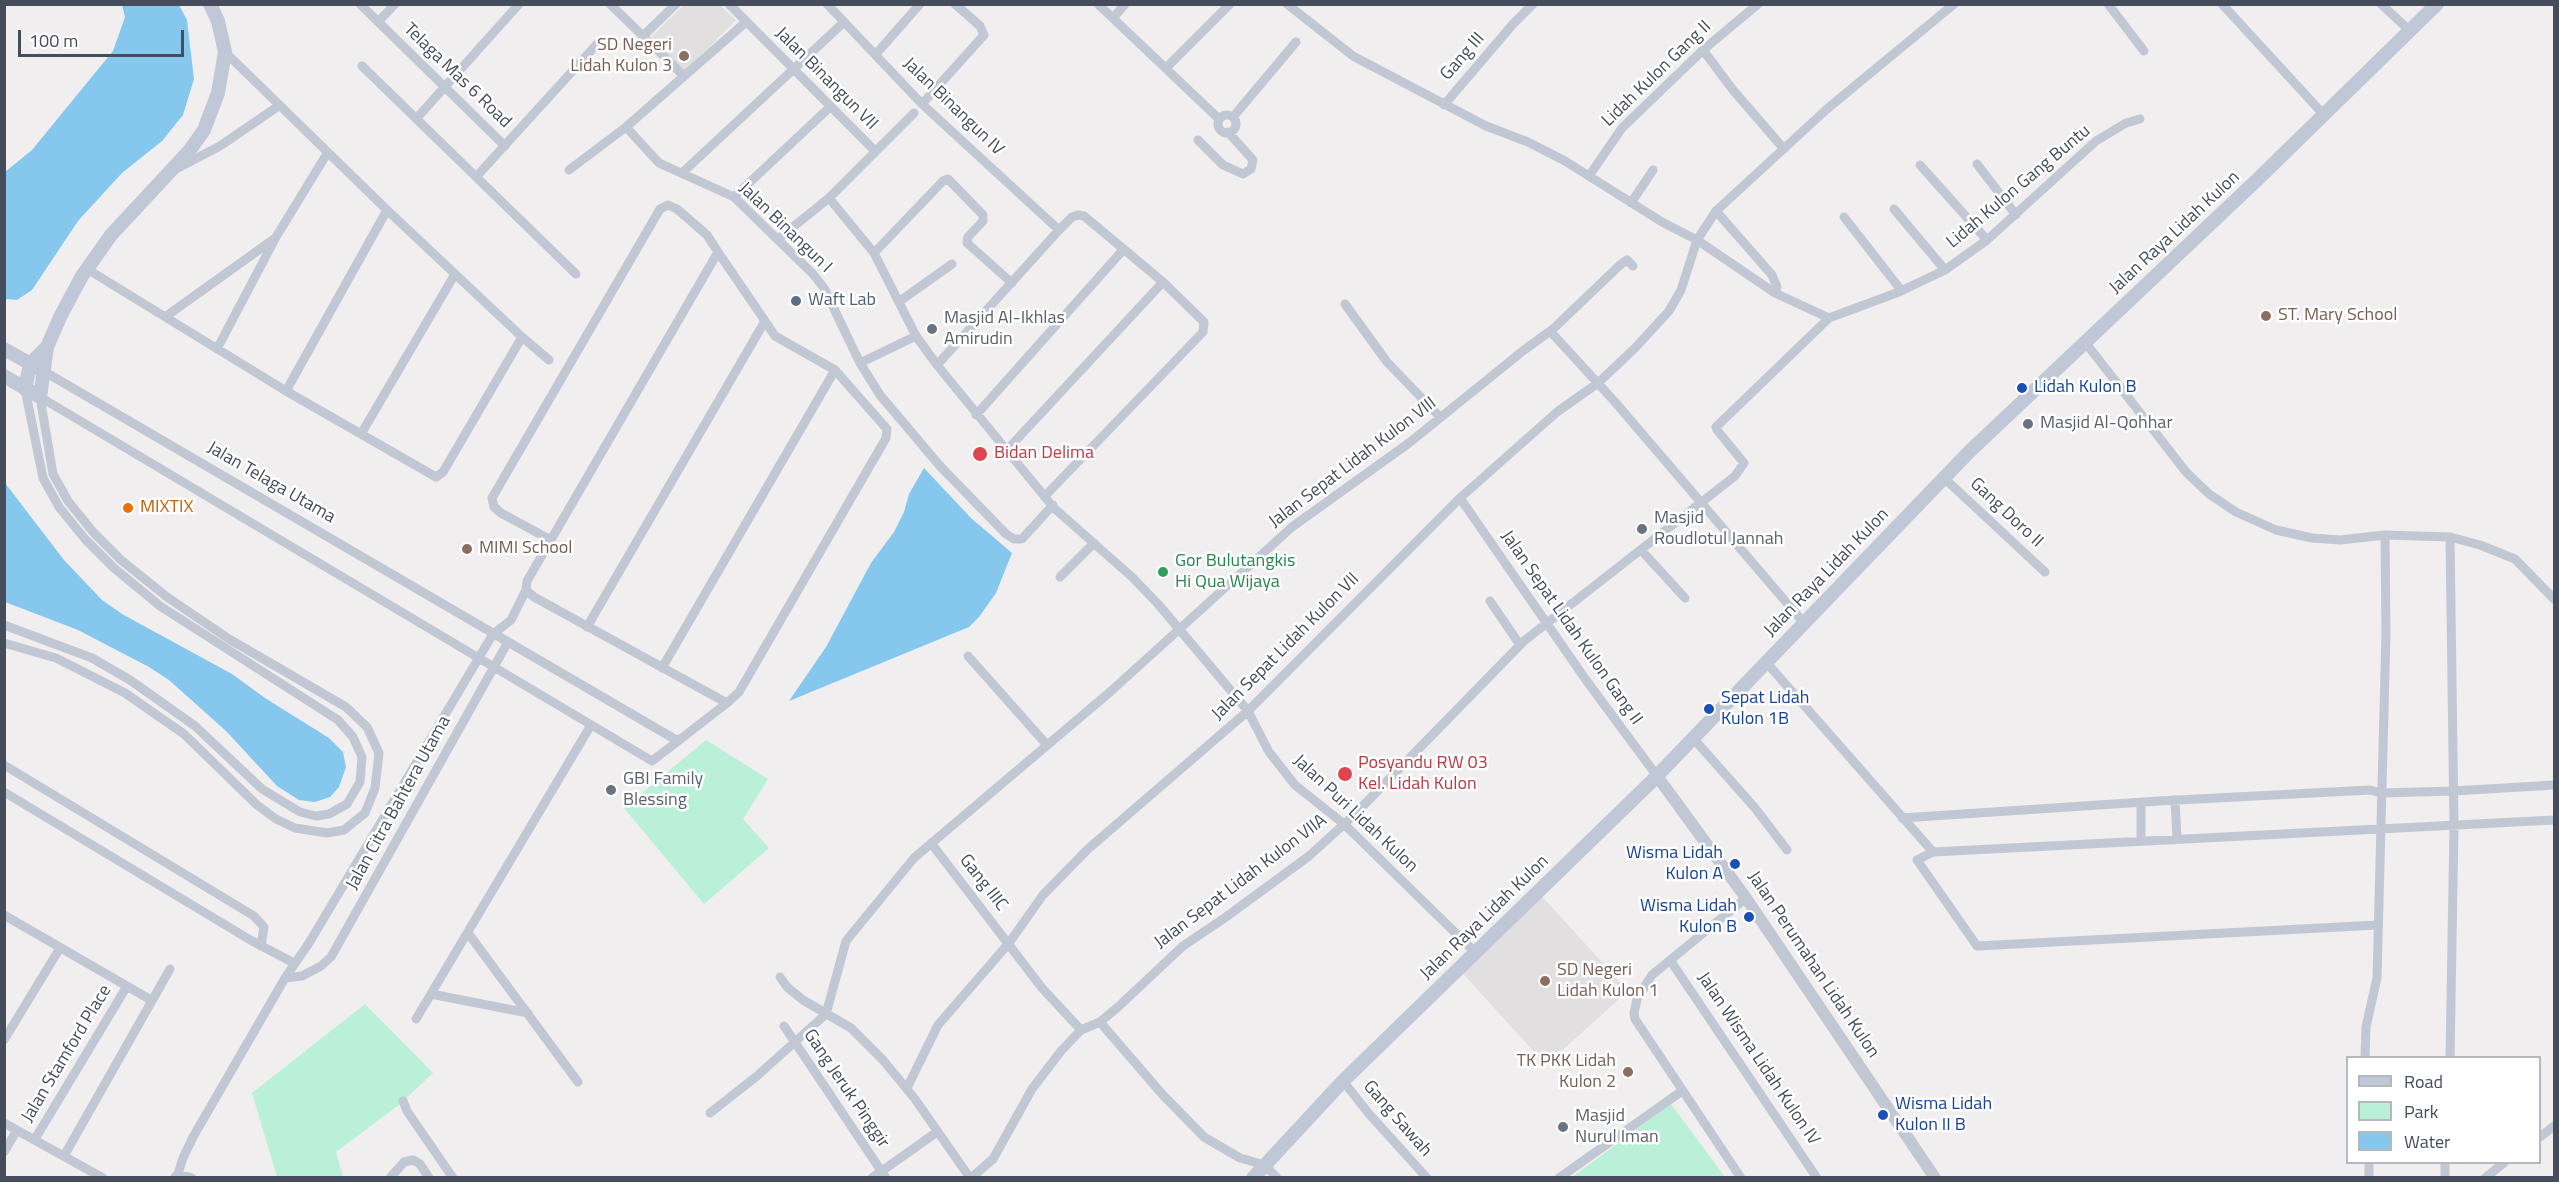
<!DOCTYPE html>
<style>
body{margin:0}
#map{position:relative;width:2559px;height:1182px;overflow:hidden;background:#f0eeee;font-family:"Titillium Web",sans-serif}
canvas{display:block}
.frame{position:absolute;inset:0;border:6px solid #454d5c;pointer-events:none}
.legend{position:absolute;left:2346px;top:1056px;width:195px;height:108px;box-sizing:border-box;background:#fff;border:2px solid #b5b8be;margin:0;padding:8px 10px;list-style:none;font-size:18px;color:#454d5c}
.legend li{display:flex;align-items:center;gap:12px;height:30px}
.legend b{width:30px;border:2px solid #b5b8be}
.scale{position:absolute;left:18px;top:30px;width:166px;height:27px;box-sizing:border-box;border:3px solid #454d5c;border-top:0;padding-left:8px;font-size:18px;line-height:21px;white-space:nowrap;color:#454d5c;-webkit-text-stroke:4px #fff;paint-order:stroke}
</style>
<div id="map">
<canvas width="2559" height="1182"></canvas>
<div class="frame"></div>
<ul class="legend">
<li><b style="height:8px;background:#c0c7d7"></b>Road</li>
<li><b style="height:16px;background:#baf0d8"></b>Park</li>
<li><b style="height:16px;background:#86c7ee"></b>Water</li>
</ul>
<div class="scale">100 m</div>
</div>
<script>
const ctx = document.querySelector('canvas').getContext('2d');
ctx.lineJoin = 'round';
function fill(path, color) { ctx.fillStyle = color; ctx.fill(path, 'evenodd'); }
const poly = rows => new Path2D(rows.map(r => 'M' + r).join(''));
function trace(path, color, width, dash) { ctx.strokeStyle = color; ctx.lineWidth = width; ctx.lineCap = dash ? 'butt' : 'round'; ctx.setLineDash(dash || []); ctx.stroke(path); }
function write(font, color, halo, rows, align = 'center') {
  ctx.font = font + ' "Titillium Web",sans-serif'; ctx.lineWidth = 5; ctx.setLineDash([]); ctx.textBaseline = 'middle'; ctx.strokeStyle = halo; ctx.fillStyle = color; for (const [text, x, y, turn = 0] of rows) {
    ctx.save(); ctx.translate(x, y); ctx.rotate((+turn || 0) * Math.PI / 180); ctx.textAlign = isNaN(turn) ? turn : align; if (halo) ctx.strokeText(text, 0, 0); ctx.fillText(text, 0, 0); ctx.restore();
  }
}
fill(poly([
 [684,5,720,5,736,20,684,73,650,38],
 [1539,893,1628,991,1546,1065,1457,967]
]), '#e2dfe0');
fill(poly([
 [706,740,768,779,743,819,769,848,704,904,624,808],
 [365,1004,433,1073,400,1104,336,1152,343,1177,277,1177,252,1093],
 [1671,1104,1725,1177,1571,1178]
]), '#baf0d8');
fill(poly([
 [122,5,179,5,187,20,194,79,183,115,162,141,122,173,78,221,32,290,17,300,5,299,5,172,32,150,113,51,125,17],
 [924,468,971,518,1012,553,996,593,979,617,969,627,789,701,826,647,871,563,894,532,904,512,909,494],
 [5,483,64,560,102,600,122,614,232,674,265,698,329,738,343,752,346,767,339,787,330,797,315,802,299,800,277,786,226,731,169,680,149,667,78,630,5,602]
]), '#86c7ee');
trace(poly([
 [360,4,505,146],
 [610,4,684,76],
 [729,4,875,151],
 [827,4,922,104,1059,230],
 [1098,4,1219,119],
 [1287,4,1353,56,1486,126,1528,142,1565,161,1662,222,1697,240,1775,293,1829,318],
 [2108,4,2144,51],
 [2222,4,2324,115],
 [2381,4,2410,31],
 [1114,17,1125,4],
 [378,22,395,4],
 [643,36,676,4],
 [1703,50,1733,90,1784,149],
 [225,52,387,210,522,337,549,360],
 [876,54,920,4],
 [362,66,576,274],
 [1167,67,1230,4],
 [922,104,984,35,980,26,955,4],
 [1444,105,1513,24,1533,4],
 '1218 124a9 9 0 1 1 18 0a9 9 0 1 1-18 0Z',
 [1233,117,1296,42],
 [416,119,519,4],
 [626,127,659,163,734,197,813,274,824,288,860,363,880,395,940,466,1006,534,1014,539,1022,539,1053,505],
 [1198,140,1223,165,1243,174,1251,169,1253,160,1228,132],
 [1977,164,2016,215],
 [1920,165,1987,240],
 [176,169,220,146,280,105],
 [569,170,626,127,746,22],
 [682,173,843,23],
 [1589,176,1622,128,1703,50,1758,4],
 [476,177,598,43],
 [734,197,830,107],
 [829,198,874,253,916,336,937,365,1054,508,1132,577,1158,604,1248,711,1269,752,1295,785,1344,824,1476,953],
 [1631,203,1653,170],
 [1894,209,1945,270],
 [1716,211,1772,275,1777,287,1775,293],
 [1844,217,1901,290],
 [778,239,829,198,914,113],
 [874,253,943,181,948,179,983,215,983,221,968,237,967,243,1012,283],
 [87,269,286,391,436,477,443,472,522,337],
 [900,301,952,264],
 [1345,304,1387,362,1440,417],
 [165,317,274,239],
 [1550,331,1615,402,1804,623],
 [2085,342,2186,472,2209,494,2236,512,2276,530,2312,538,2340,540,2385,535,2450,537,2480,545,2515,559,2554,599],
 [217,349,276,237,328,152],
 [860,363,916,336],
 [937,365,1059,230,1072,217,1078,215,1084,216,1163,282,1204,322,1203,332,1045,496],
 [286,391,387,210],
 [40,397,652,761,678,741,45,372],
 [976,415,1123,250],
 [361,434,455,274],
 [1006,451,1163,282],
 [1944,478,2045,572],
 [1460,498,1586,680,1657,776],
 [551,540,501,513,494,507,492,498,660,209,668,205,677,209,707,235,718,252,765,321,775,336,835,370,887,429,886,438,739,692,727,703,534,597,526,590,527,581,718,252],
 [1641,550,1685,598],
 [1060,577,1094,543],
 [1490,601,1520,645],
 [4,625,92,658,130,680,195,726,262,789,300,812,316,816,329,814,347,804,360,782,362,757,353,737,338,720,160,606,114,568,85,539,59,507,43,478,25,389],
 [587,627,765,321],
 [508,642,331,957,321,966,302,976,285,978,309,943,493,634,511,620,526,590],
 [4,643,56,658,125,693,184,734,257,805,276,819,295,828,327,833,344,830,365,813,375,788,379,753,367,727,346,707,229,639,167,597,121,560,93,532,68,501,53,474,40,397],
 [968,656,1047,745],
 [1766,662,1933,852],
 [662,668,835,370],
 [1693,738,1755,808,1787,850],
 [678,741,727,703],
 [4,765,254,916,264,927,261,946],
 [4,792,252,941,294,963],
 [2175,800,2177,839],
 [2141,802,2141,841],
 [1902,818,2159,801,2370,790,2381,793,2454,791,2554,785],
 [931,843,1042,988,1081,1030],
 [4,915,151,1000],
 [2378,925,1977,946,1917,860,1933,852,2554,820],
 [468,933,578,1082],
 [1670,960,1817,1178],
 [780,977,787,987,803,1000,851,1028,883,1060,915,1099,970,1178],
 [431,994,528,1013],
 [416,1019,591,725],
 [1100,1022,1162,1094,1204,1137,1240,1158,1265,1165,1277,1178],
 [784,1026,886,1178],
 [4,1040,60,948],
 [2365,1058,2366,1027,2377,978,2386,634,2385,535],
 [2450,1058,2454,826,2450,537],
 [1343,1081,1370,1115,1427,1178],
 [907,1088,938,1025,1009,943,1043,895,1088,849,1248,711,1460,498,1557,412,1598,383,1635,348,1669,311,1681,290,1697,240,1716,211,1827,109,1954,4],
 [403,1101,407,1111,453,1178],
 [710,1113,757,1076,826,1014,846,941,914,858,1110,692,1292,527,1409,443,1524,350,1553,329,1620,265,1627,260,1633,266],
 [4,1123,103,1178],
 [2540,1137,2554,1126],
 [35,1139,127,986],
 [4,1152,17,1130],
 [64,1156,170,969],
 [178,1174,183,1158,193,1137,285,978],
 [175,1177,178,1174,192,1178],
 [390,1178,404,1162,413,1160,420,1164,429,1178],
 [872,1178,937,1132],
 [971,1178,993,1159,1032,1089,1061,1051,1081,1030,1100,1022,1118,1007,1183,946,1226,917,1309,856,1352,817,1524,641,1735,476,1744,463,1717,430,1716,427,1829,318,1899,292,1945,270,1987,240,2096,141,2126,123,2140,119],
 [1559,1178,1682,1091],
 [1741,1178,1635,1019,1634,1013,1637,999,1652,975,1746,898],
 [2369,1178,2369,1162],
 [2445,1178,2445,1162],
 [2485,1178,2505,1162]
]), '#c1c7d3', 9);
trace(poly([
 [1657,776,1746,898,1935,1178]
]), '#c1c7d3', 12);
trace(poly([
 [4,349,38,368],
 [4,376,40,397,47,347,61,315,82,276,111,235,190,150,204,130,218,93,225,52,218,21,210,4],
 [25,389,30,364,47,347],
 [1253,1178,1343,1081,1650,783,1969,452,2259,178,2437,4]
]), '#c0c7d7', 14);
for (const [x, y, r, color] of [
 [684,56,6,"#8d6e63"],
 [796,301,6,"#5c6f8a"],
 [2266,316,6,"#8d6e63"],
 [932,329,6,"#6b7280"],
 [2022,388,6,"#1a4fb4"],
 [2028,424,6,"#6b7280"],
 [980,454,8,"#e0444e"],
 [128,508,6,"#e8710a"],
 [1642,529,6,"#6b7280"],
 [467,549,6,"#8d6e63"],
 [1163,572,6,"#2e9e5b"],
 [1709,709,6,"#1a4fb4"],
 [1345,774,8,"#e0444e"],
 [611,790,6,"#6b7280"],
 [1735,864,6,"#1a4fb4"],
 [1749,917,6,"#1a4fb4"],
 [1545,981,6,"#8d6e63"],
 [1628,1072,6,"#8d6e63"],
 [1883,1115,6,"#1a4fb4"],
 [1563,1127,6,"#6b7280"]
]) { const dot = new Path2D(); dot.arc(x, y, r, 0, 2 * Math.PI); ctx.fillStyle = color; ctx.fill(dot); trace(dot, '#fff', 2); }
write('18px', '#785e54', '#fff', [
 ["SD Negeri",672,46,"right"],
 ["Lidah Kulon 3",672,67,"right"],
 ["ST. Mary School",2278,316],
 ["MIMI School",479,549],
 ["SD Negeri",1557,971],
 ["Lidah Kulon 1",1557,992],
 ["TK PKK Lidah",1616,1062,"right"],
 ["Kulon 2",1616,1083,"right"]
], 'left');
write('18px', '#454d5c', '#fff', [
 ["Gang III",1463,57,-49],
 ["Lidah Kulon Gang II",1657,74,-44],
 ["Telaga Mas 6 Road",457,76,44],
 ["Jalan Binangun VII",826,79,45],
 ["Jalan Binangun IV",953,107,44],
 ["Lidah Kulon Gang Buntu",2019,187,-40],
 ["Jalan Binangun I",785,228,44],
 ["Jalan Raya Lidah Kulon",2175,233,-43],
 ["Jalan Sepat Lidah Kulon VIII",1353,463,-37],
 ["Jalan Telaga Utama",271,483,30],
 ["Gang Doro II",2006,513,43],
 ["Jalan Raya Lidah Kulon",1827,573,-46],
 ["Jalan Sepat Lidah Kulon Gang II",1571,628,55],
 ["Jalan Sepat Lidah Kulon VII",1286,647,-45],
 ["Jalan Citra Bahtera Utama",399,803,-61],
 ["Jalan Puri Lidah Kulon",1355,814,43],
 ["Jalan Sepat Lidah Kulon VIIA",1241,882,-37],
 ["Gang IIIC",983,883,52],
 ["Jalan Raya Lidah Kulon",1485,918,-44],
 ["Jalan Perumahan Lidah Kulon",1813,965,56],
 ["Jalan Stamford Place",67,1054,-59],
 ["Jalan Wisma Lidah Kulon IV",1758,1059,56],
 ["Gang Jeruk Pinggir",846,1089,56],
 ["Gang Sawah",1397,1119,49]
]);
write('18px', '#4e5e75', '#fff', [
 ["Waft Lab",808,301]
], 'left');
write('18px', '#5b616d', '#fff', [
 ["Masjid Al-Ikhlas",944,319],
 ["Amirudin",944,340],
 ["Masjid Al-Qohhar",2040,424],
 ["Masjid",1654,519],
 ["Roudlotul Jannah",1654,540],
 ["GBI Family",623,780],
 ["Blessing",623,801],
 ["Masjid",1575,1117],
 ["Nurul Iman",1575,1138]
], 'left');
write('18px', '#164399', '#fff', [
 ["Lidah Kulon B",2034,388],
 ["Sepat Lidah",1721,699],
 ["Kulon 1B",1721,720],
 ["Wisma Lidah",1723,854,"right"],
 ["Kulon A",1723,875,"right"],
 ["Wisma Lidah",1737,907,"right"],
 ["Kulon B",1737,928,"right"],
 ["Wisma Lidah",1895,1105],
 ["Kulon II B",1895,1126]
], 'left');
write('18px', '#be3a42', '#fff', [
 ["Bidan Delima",994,454],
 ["Posyandu RW 03",1358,764],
 ["Kel. Lidah Kulon",1358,785]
], 'left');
write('18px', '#c56008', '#fff', [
 ["MIXTIX",140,508]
], 'left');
write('18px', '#27864d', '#fff', [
 ["Gor Bulutangkis",1175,562],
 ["Hi Qua Wijaya",1175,583]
], 'left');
</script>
